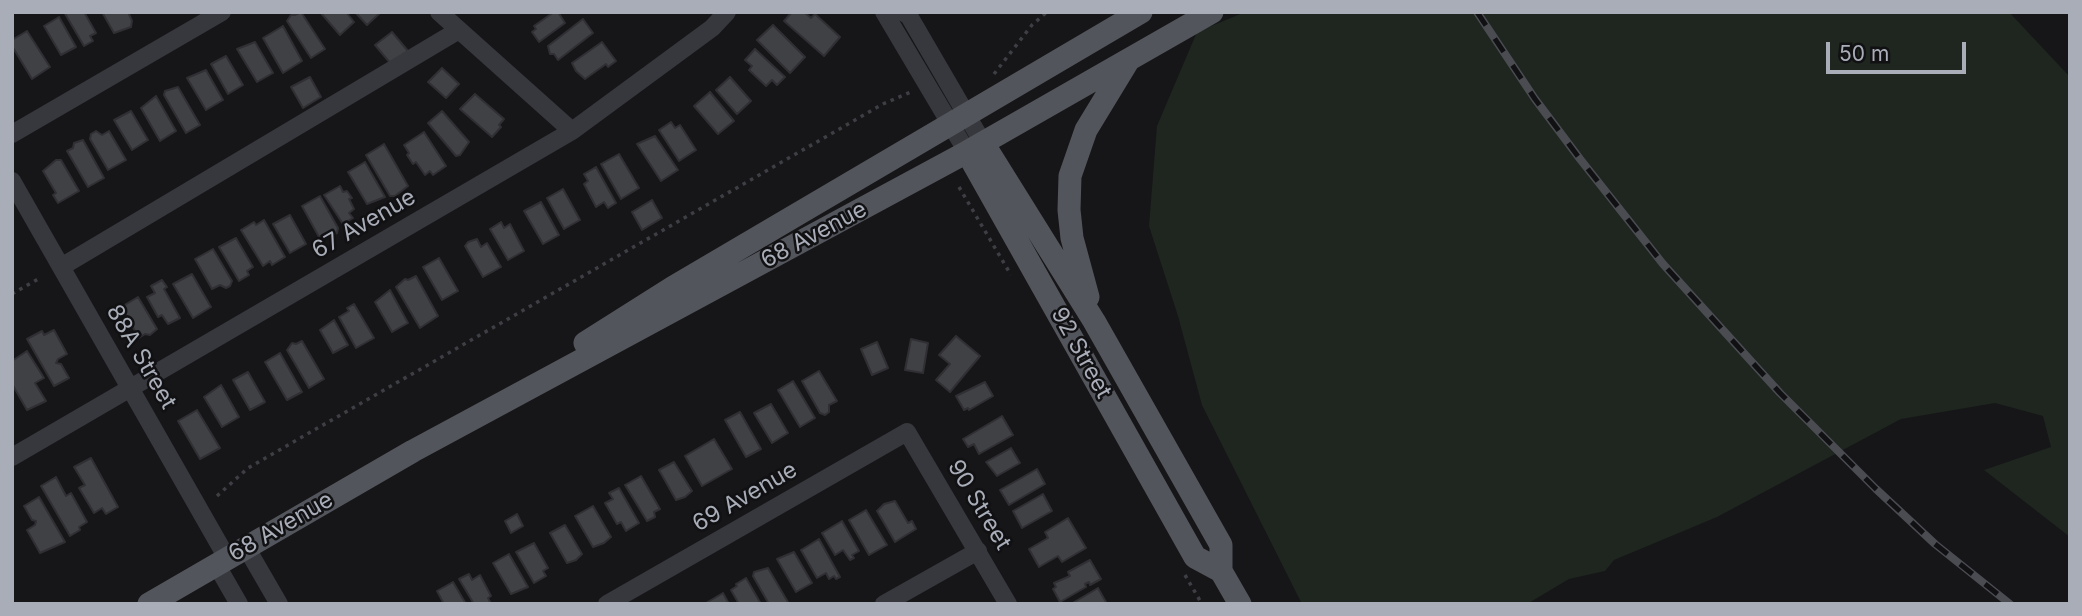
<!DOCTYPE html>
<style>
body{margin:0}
#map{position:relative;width:2082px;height:616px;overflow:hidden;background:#161618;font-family:Inter,sans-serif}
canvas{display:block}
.frame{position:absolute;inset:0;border:14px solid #a8adb8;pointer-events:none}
.scale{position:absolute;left:1826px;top:42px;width:140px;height:32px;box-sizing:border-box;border:4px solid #a8adb8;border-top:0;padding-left:9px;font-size:21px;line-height:24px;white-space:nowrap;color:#a8adb8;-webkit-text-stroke:5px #111113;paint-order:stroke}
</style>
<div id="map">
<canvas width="2082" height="616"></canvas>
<div class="frame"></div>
<div class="scale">50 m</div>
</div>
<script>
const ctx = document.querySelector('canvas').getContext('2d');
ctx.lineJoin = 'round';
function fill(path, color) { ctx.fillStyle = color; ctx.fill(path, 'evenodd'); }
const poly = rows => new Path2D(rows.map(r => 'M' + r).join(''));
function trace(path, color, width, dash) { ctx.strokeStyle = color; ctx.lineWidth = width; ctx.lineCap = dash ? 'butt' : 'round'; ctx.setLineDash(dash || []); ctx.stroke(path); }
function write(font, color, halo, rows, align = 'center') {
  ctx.font = font + ' Inter,sans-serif'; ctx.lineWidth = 5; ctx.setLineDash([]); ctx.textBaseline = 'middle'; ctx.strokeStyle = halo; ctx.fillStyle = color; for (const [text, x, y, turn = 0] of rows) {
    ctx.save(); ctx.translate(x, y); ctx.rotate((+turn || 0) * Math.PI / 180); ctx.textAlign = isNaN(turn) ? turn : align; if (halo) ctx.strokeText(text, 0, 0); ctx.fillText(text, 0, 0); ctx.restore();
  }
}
fill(poly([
 [1245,12,2009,12,2070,77,2070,537,1984,470,2051,447,2043,416,1995,403,1901,419,1717,517,1614,560,1605,571,1569,579,1527,604,1302,604,1202,405,1178,316,1149,226,1157,126,1197,32]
]), '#1e261f');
const building = poly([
 [64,12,84,12,96,33,90,36,93,41,84,46,64,12],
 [102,12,128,12,132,21,131,27,114,33,102,12],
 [301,12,325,49,311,58,287,21,291,15,295,15,301,12],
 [346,12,354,22,340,35,321,13,346,12],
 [355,12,381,12,367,25,355,12],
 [554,12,558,12,565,23,539,42,532,32,536,29,534,26,554,12],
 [792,12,804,12,811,18,815,14,840,37,824,56,784,21,792,12],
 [59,17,76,47,61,55,44,26,59,17],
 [583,19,593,33,558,60,554,54,550,54,548,46,583,19],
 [773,25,805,57,790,73,757,40,773,25],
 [283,26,302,61,283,73,263,38,283,26],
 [27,31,50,67,32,79,12,46,12,40,27,31],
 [392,32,408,51,391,64,375,45,392,32],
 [255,42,273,73,257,82,237,49,255,42],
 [602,42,616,61,608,67,606,64,585,79,576,71,572,63,602,42],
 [755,49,785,77,777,85,772,80,766,86,749,70,752,66,745,60,755,49],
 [226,56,243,85,228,94,211,64,226,56],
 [442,68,459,84,446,98,428,82,442,68],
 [206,70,223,100,206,110,187,78,206,70],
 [310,77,321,97,303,108,291,87,310,77],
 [730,77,751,101,737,114,716,90,730,77],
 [178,87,200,125,186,133,164,95,165,91,178,87],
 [710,92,734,121,718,134,694,106,710,92],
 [475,94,504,119,499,125,501,127,492,137,460,109,475,94],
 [156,96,176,131,160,141,141,108,156,96],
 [131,111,148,140,132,150,114,120,131,111],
 [442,111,469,142,460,155,456,156,428,123,442,111],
 [671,122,675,128,680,125,696,150,679,161,659,130,671,122],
 [96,131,102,135,109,131,126,160,108,170,90,139,91,134,96,131],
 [424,132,446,166,433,175,430,171,425,175,416,162,413,164,407,155,409,153,404,145,424,132],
 [655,136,678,170,661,181,637,144,655,136],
 [83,140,104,178,88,187,67,151,73,148,74,143,83,140],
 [384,144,408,186,395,196,390,196,366,155,384,144],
 [619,154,639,188,621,199,601,164,619,154],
 [56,160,61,160,79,191,58,203,53,195,56,193,43,171,56,160],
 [365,162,385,197,367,204,348,172,365,162],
 [596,167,616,203,608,208,604,202,596,207,584,184,588,181,584,174,596,167],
 [340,186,343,192,347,191,352,198,349,199,354,209,349,213,353,218,343,224,324,195,340,186],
 [563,189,580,220,564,229,547,198,563,189],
 [320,196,338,228,337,233,332,236,326,233,319,237,302,206,320,196],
 [652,200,662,218,642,230,632,212,652,200],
 [541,202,559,235,543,244,524,211,541,202],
 [290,215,306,244,290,253,273,224,290,215],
 [264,220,285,257,272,265,270,261,263,266,241,230,254,222,256,225,264,220],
 [501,222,504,228,510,224,524,251,508,260,490,229,501,222],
 [236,238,253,267,247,271,249,275,239,281,219,247,236,238],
 [477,239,481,247,487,243,501,267,483,277,465,246,468,242,477,239],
 [213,249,232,281,230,286,226,288,220,285,212,289,195,259,213,249],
 [439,258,458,291,442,300,423,267,439,258],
 [192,274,211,307,193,318,173,284,192,274],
 [416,276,438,316,420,328,396,287,405,279,408,280,416,276],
 [162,280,167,287,164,289,180,318,168,324,162,315,158,317,147,297,155,293,151,286,162,280],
 [390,290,408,323,392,332,375,302,390,290],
 [138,297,157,329,150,335,145,334,139,338,126,315,123,317,118,309,138,297],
 [354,304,374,338,356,348,339,317,349,311,347,308,354,304],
 [334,320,348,345,333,353,320,330,334,320],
 [54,330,67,354,58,359,56,363,61,364,69,378,54,386,27,339,42,331,44,335,54,330],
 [956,336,980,356,950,392,936,380,950,364,939,355,956,336],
 [911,339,928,343,923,373,905,370,911,339],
 [302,341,324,379,309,388,287,350,292,343,296,344,302,341],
 [877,342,888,368,872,375,861,349,877,342],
 [27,351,44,378,35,383,46,401,27,410,12,384,12,361,27,351],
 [280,353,302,392,287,400,265,362,280,353],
 [819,371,837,401,829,405,829,412,825,415,820,413,802,381,819,371],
 [248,372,265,402,250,410,233,380,248,372],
 [793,381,815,418,800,427,778,390,793,381],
 [985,382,993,396,969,410,968,408,964,410,956,396,985,382],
 [221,385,239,417,222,427,204,397,221,385],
 [771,404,788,433,772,443,754,413,771,404],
 [197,410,220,448,200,459,178,421,197,410],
 [740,412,761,449,746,457,725,420,740,412],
 [1002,416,1013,435,979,454,974,444,968,447,963,439,1002,416],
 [714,439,732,469,702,486,685,456,714,439],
 [1011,448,1020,463,997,476,986,462,1011,448],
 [91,458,118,507,106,514,102,508,94,513,79,488,85,485,74,467,91,458],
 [674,462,692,491,685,497,676,500,659,470,674,462],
 [1037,469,1045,484,1009,505,1000,490,1037,469],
 [641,476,660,509,654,512,655,517,647,521,625,485,641,476],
 [56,477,66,496,71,493,87,522,79,527,80,530,70,536,41,486,56,477],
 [619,488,639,523,626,531,621,522,617,524,605,503,613,499,609,493,619,488],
 [1043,494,1052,511,1022,528,1013,511,1043,494],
 [39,497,65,542,40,553,27,530,35,525,36,521,32,520,24,506,39,497],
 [895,501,908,523,912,521,916,529,895,542,877,511,884,504,895,501],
 [593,506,611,537,604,543,593,547,575,516,593,506],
 [866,510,887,545,869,555,849,520,866,510],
 [517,514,523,526,511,533,505,521,517,514],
 [1068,518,1086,548,1062,562,1058,556,1039,567,1029,549,1048,538,1045,532,1068,518],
 [842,521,859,551,852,555,854,558,850,560,843,550,835,555,822,533,842,521],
 [565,525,582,554,576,560,567,563,550,533,565,525],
 [819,539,840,577,836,579,834,576,829,579,826,573,817,578,801,550,819,539],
 [534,543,548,568,543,571,546,576,534,583,516,552,534,543],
 [794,552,812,583,796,592,777,559,794,552],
 [509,554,528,587,511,594,493,563,509,554],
 [1090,560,1101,579,1090,585,1089,582,1085,584,1086,587,1060,602,1053,589,1056,587,1054,583,1070,576,1068,572,1090,560],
 [768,568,789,604,769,604,753,576,754,572,768,568],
 [469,574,472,580,480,575,491,596,488,598,491,604,474,604,459,579,469,574],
 [746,578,761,604,739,604,731,590,737,586,736,584,746,578],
 [453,582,466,604,444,604,437,591,453,582],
 [1098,588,1107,604,1071,604,1098,588],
 [723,593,729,604,706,604,706,603,723,593]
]);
fill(building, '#404145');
trace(building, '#303034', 2);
trace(poly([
 [994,74,1032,25,1047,12],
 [959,187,1011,275],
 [12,294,40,278],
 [217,496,248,468,883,104,913,91],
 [1185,575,1202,604]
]), '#3d3f44', 3.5, [3.5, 5]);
trace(poly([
 [439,12,572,131],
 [884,12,967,152],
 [903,12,909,16,983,143],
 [12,134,222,12],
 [12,181,227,558],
 [61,267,459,30],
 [12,457,572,131,712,28,727,12],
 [246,547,279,604],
 [216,564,239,604],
 [607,604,907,432,1008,604],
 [884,604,978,551]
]), '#37383d', 18);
trace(poly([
 [983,143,1094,321,1221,545,1221,571],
 [967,152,1195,557,1221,571,1240,604],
 [1088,297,1072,238,1069,210,1070,176,1086,130,1128,61],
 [585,343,672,288,1141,12],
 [149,604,413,451,967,152,1212,12]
]), '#53555c', 23);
const rail = poly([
 [1477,12,1535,99,1580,159,1663,264,1780,393,1876,489,1935,544,2010,604]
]);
trace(rail, '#4a4c52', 8);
trace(rail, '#111113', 5, [16]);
write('23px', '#a8adb8', '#111113', [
 ["67 Avenue",364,224,-30],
 ["68 Avenue",814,235,-28],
 ["92 Street",1081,353,61],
 ["88A Street",141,357,60],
 ["69 Avenue",745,497,-30],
 ["90 Street",979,505,59],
 ["68 Avenue",281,527,-30]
]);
</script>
